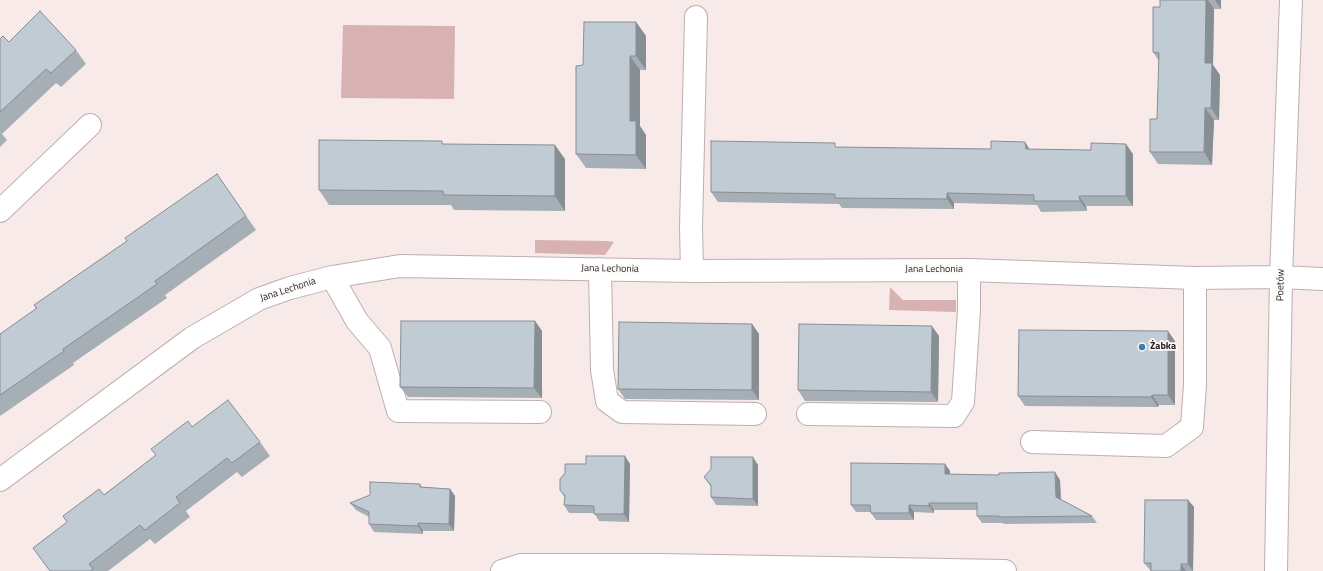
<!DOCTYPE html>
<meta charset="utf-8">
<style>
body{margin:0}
canvas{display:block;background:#f9eaea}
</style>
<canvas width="1323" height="571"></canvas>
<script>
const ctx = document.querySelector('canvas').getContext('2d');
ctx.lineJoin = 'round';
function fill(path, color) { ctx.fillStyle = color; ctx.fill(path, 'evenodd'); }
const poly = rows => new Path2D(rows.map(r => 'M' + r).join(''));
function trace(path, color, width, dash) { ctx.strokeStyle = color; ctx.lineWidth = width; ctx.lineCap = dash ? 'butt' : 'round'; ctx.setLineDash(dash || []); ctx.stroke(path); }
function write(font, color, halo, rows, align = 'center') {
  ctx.font = font + ' "Titillium Web",sans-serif'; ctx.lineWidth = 3.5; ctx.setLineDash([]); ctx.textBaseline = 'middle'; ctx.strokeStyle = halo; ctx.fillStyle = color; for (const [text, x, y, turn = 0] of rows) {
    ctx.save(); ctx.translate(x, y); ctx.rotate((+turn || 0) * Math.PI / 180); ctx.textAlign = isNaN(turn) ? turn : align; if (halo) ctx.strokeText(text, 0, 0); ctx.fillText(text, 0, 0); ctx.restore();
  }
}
fill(poly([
 [343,25,455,26,454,99,341,98],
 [535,240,607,241,614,242,605,255,535,253],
 [890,287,903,300,956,300,956,312,889,310]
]), '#d8b1b2');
const minor = poly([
 [0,211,90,125],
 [600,269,602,370,607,401,622,412,755,414],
 [692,271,691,227,696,17],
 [332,277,357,321,380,348,398,411,540,412],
 [808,414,954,416,963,402,969,310,969,270],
 [1032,442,1166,446,1192,427,1195,385,1195,278],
 [0,480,192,338,259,299,290,288,332,277,400,266,692,271,969,270,1195,278,1281,277,1323,279],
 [502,571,521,565,659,565,1005,571],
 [1276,571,1281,277,1291,0]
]);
trace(minor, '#bdafaf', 24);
trace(minor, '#fff', 22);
fill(poly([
 [1160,0,1221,0,1221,9,1214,9,1213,65,1220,75,1219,120,1214,120,1212,165,1158,164,1150,152,1157,119,1159,61,1153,52,1160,7],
 [636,22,646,36,646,70,640,70,640,126,646,135,646,169,586,168,576,154],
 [0,39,9,42,76,50,86,64,61,87,56,83,2,134,7,140,0,147],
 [1025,142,1029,149,1133,154,1133,206,1086,206,1087,211,1041,212,1037,205,954,203,954,209,842,208,839,204,718,202,711,192,838,147,991,149],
 [445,144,565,159,565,211,454,210,451,205,329,205,319,190],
 [217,174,256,230,165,295,167,298,73,363,74,365,0,416,0,334,36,309,34,305,127,241],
 [535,321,542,331,542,398,408,397,400,387],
 [752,324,759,334,759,400,625,399,618,389],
 [939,336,938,402,805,401,798,390],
 [1175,341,1175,405,1159,405,1158,407,1025,406,1018,396],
 [192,427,260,442,270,456,242,477,237,472,186,511,190,517,155,544,150,539,108,571,50,571,33,548,155,456],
 [630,464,629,522,599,521,594,513,569,513,564,505,565,498,560,490],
 [945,464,950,471,950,474,1060,480,1061,500,1092,516,1097,523,1004,524,1003,523,982,523,977,516,977,510,934,510,934,513,914,512,914,520,876,520,871,513,871,512,856,512,851,505],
 [758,465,758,506,716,505,711,497,711,487,704,477],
 [420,484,422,487,450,489,455,496,454,531,423,531,423,534,374,532,369,524,369,517,356,510,350,503],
 [1188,500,1194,507,1193,571,1151,571,1144,563]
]), '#a6afb6');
fill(poly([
 [1206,0,1208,0,1214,9,1213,65,1220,75,1219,120,1211,108,1205,63],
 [1215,0,1221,0,1221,9],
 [636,22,646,36,646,70,636,56],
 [630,56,640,70,640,126,646,135,646,169,636,155,630,121],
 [1205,108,1214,120,1212,165,1204,152],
 [1025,142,1032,153,1026,149],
 [1126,144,1133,154,1133,206,1126,196],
 [555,145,565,159,565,211,555,196],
 [947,193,954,203,954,209,947,199],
 [1079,196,1086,206,1087,211,1080,201],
 [535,321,542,331,542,398,534,388],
 [752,324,759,334,759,400,752,390],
 [932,326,939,336,938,402,931,392],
 [1168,331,1175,341,1175,405,1168,395],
 [1152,395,1159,405,1158,407,1151,397],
 [625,456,630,464,629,522,624,514],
 [753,457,758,465,758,506,753,499],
 [945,464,950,471,950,481,945,474],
 [1055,472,1060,480,1061,505,1056,497],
 [450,489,455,496,454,531,449,524],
 [1188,500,1194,507,1193,571,1188,564],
 [929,503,934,510,934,513,929,506],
 [909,505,914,512,914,520,909,513],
 [418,523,423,531,423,534,418,526],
 [1181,564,1186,571,1181,571]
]), '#878e94');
const building = poly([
 [1160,0,1206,0,1205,63,1212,63,1211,108,1205,108,1204,152,1150,152,1150,119,1157,119,1159,53,1153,52,1153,7,1160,7,1160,0],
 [40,11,76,50,51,73,46,69,0,112,0,39,3,36,9,42,40,11],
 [584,22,636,22,636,56,630,56,630,121,636,121,636,155,576,154,576,66,583,65,584,22],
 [319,140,442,141,442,144,555,145,555,196,444,195,443,191,319,190,319,140],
 [711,141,835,143,835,147,991,149,991,141,1025,142,1026,149,1091,150,1091,143,1126,144,1126,196,1079,196,1080,201,1034,201,1034,195,947,193,947,199,835,198,835,194,711,192,711,141],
 [217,174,246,216,155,281,157,284,63,349,64,351,0,395,0,334,37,308,34,305,127,241,125,238,217,174],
 [401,321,535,321,534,388,400,387,401,321],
 [619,322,752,324,752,390,618,389,619,322],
 [799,324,932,326,931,392,798,390,799,324],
 [1019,330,1168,331,1168,395,1152,395,1151,397,1018,396,1019,330],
 [228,400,260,442,232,463,227,458,176,497,180,503,145,530,140,525,89,564,93,569,90,571,50,571,33,548,67,522,63,516,99,489,104,495,156,455,151,449,188,421,192,427,228,400],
 [586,456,625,456,624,514,594,514,594,506,564,505,565,496,560,490,560,479,565,473,565,464,586,464,586,456],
 [711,457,753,457,753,499,711,497,711,485,704,477,711,469,711,457],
 [851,463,945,464,945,474,999,475,999,473,1055,472,1056,497,1092,516,999,517,999,516,977,516,977,503,929,503,929,506,909,505,909,513,871,513,870,505,851,505,851,463],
 [370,482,420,484,420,487,450,489,449,524,418,523,418,526,369,524,369,512,350,503,370,495,370,482],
 [1145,500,1188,500,1188,564,1181,564,1181,571,1151,571,1151,563,1144,563,1145,500]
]);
fill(building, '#c1cbd4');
trace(building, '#878e94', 1);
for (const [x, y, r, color] of [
 [1142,347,4,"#397fb4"]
]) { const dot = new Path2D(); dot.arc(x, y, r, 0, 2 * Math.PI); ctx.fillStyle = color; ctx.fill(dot); trace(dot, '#fdfafa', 1.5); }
write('10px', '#292424', '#fdfafa', [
 ["Jana Lechonia",610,269,1],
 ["Jana Lechonia",934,270],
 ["Poetów",1281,285,-89],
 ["Jana Lechonia",288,290,-18]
]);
write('bold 10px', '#292424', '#fdfafa', [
 ["Żabka",1150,347]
], 'left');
</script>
